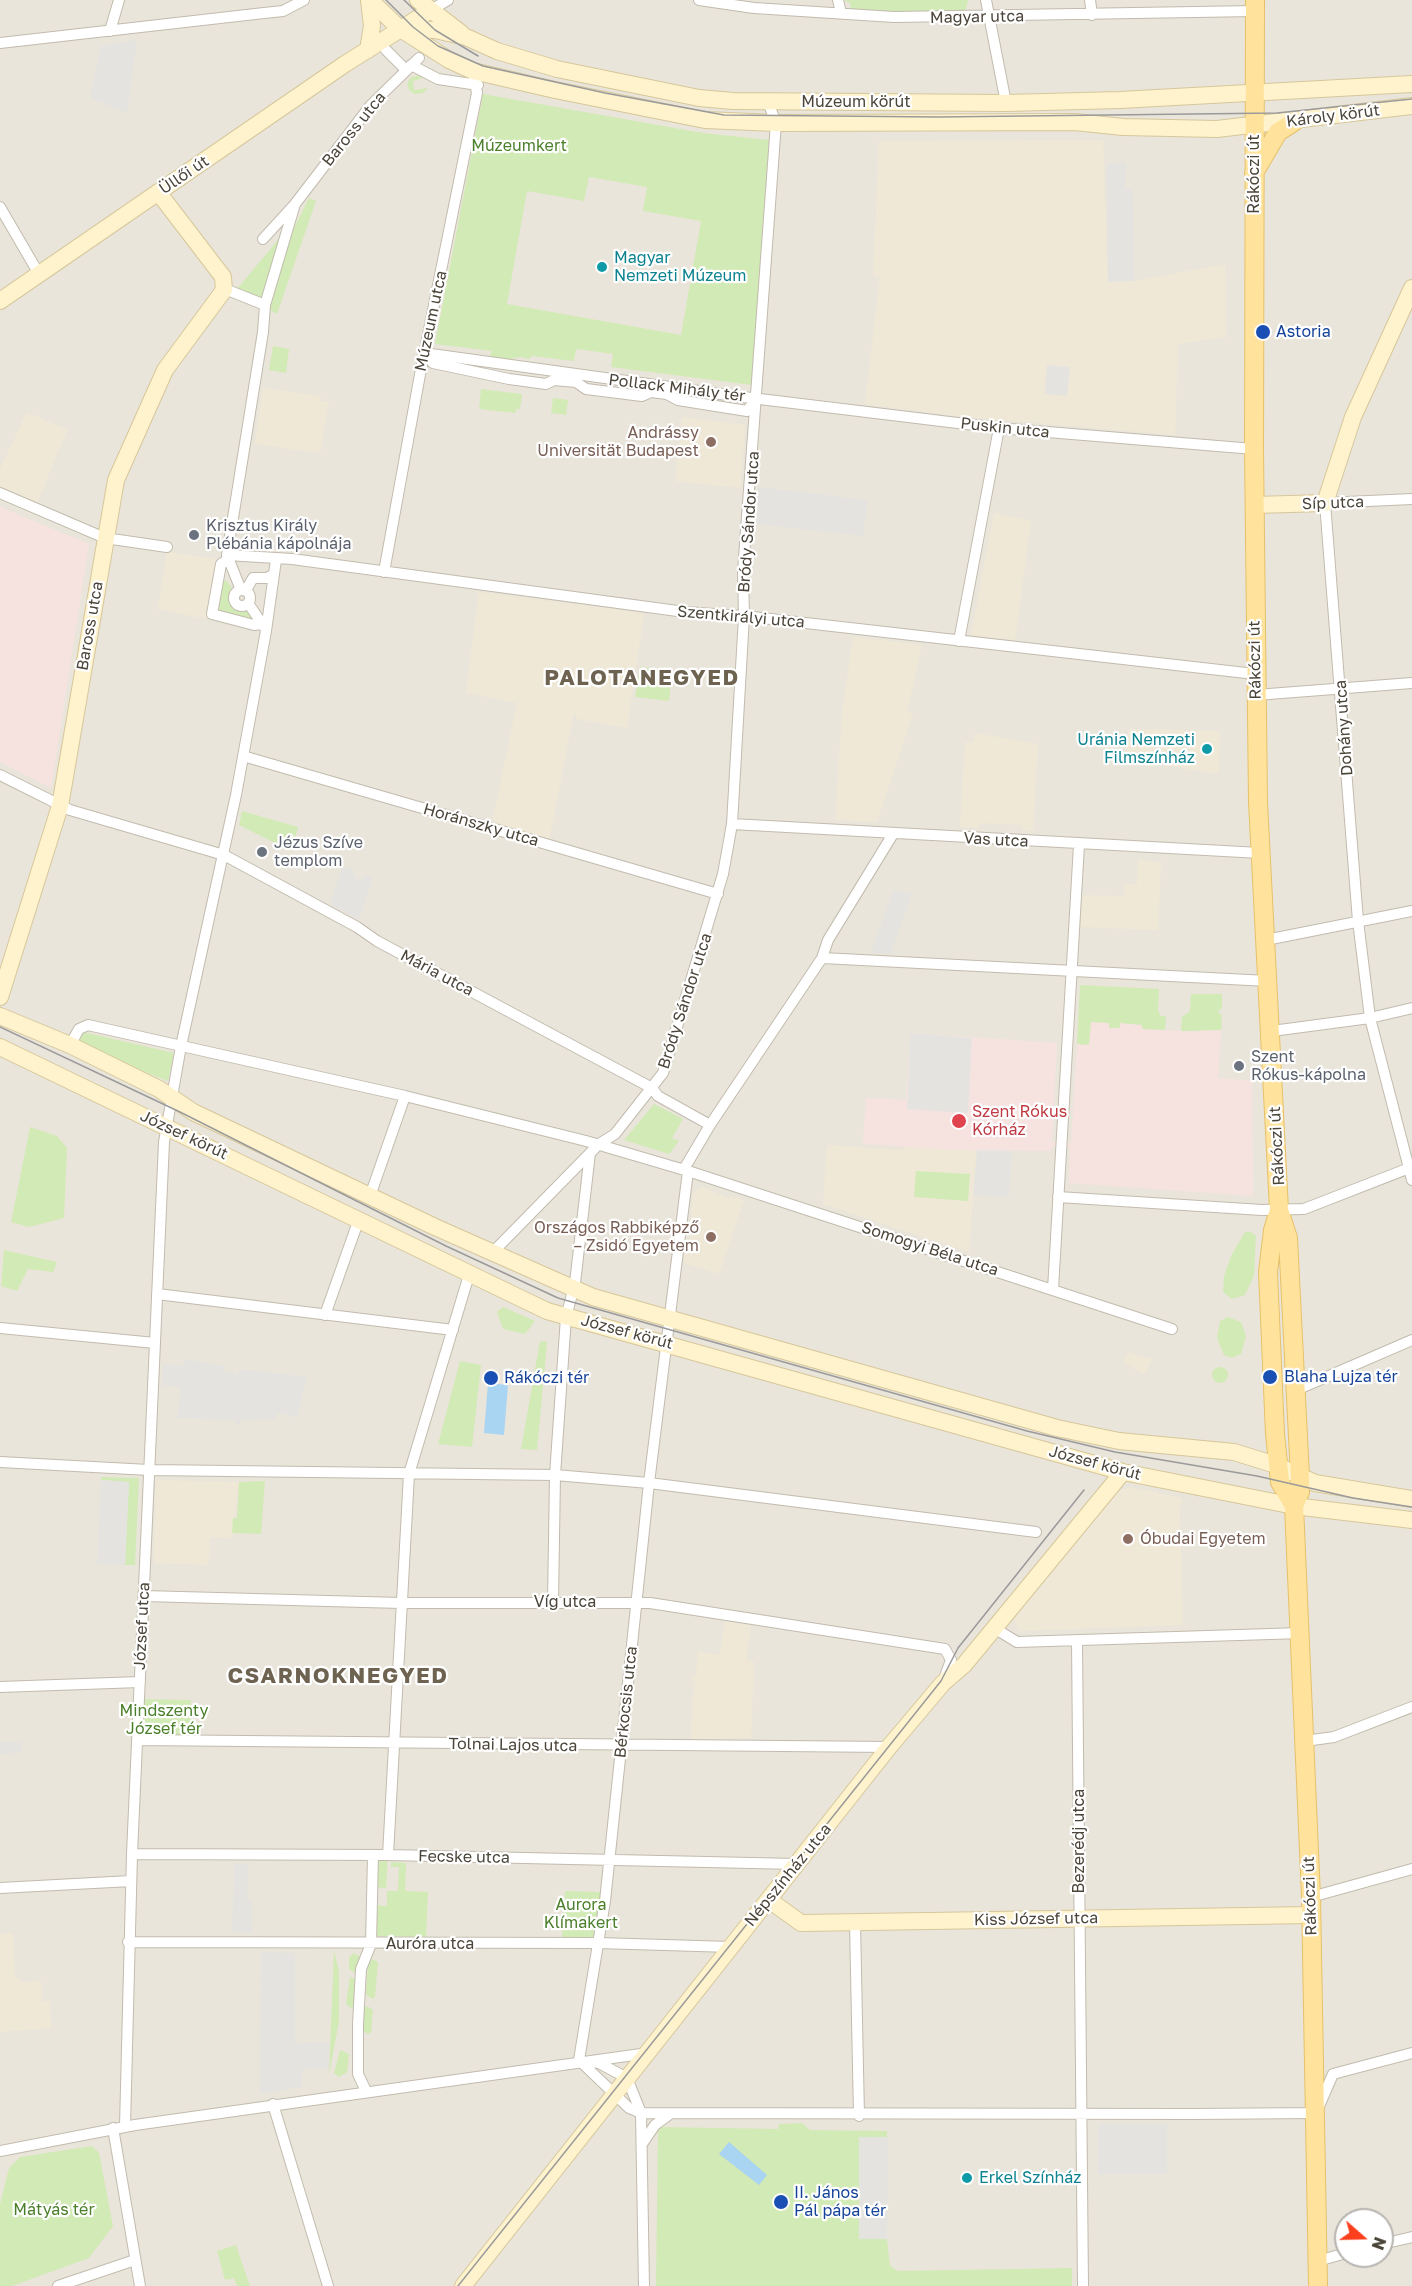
<!DOCTYPE html>
<meta charset="utf-8">
<style>
body{margin:0}
#map{position:relative;width:1412px;height:2286px;overflow:hidden;background:#f6f3ec;font-family:"Golos Text",sans-serif}
canvas{display:block}
.north{position:absolute;left:1334px;top:2208px;width:60px;height:60px;box-sizing:border-box;background:#fff;border:2px solid #b7b4b0;border-radius:50%;rotate:110deg;font-size:16px;font-weight:700;line-height:24px;text-align:center;color:#4b4439}
.north::after{content:'';display:block;margin:auto;width:21px;height:27px;background:#fc3f1d;clip-path:polygon(50% 0,100% 100%,50% 72%,0 100%)}
</style>
<div id="map">
<canvas width="1412" height="2286"></canvas>
<div class="north">N</div>
</div>
<script>
const ctx = document.querySelector('canvas').getContext('2d');
ctx.lineJoin = 'round';
function fill(path, color) { ctx.fillStyle = color; ctx.fill(path, 'evenodd'); }
const poly = rows => new Path2D(rows.map(r => 'M' + r).join(''));
function trace(path, color, width, dash) { ctx.strokeStyle = color; ctx.lineWidth = width; ctx.lineCap = dash ? 'butt' : 'round'; ctx.setLineDash(dash || []); ctx.stroke(path); }
function write(font, color, halo, rows, align = 'center') {
  ctx.font = font + ' "Golos Text",sans-serif'; ctx.lineWidth = 4.5; ctx.setLineDash([]); ctx.textBaseline = 'middle'; ctx.strokeStyle = halo; ctx.fillStyle = color; for (const [text, x, y, turn = 0] of rows) {
    ctx.save(); ctx.translate(x, y); ctx.rotate((+turn || 0) * Math.PI / 180); ctx.textAlign = isNaN(turn) ? turn : align; if (halo) ctx.strokeText(text, 0, 0); ctx.fillText(text, 0, 0); ctx.restore();
  }
}
fill(poly([
 [0,0,1412,0,1412,2286,0,2286],
 [1346,2220,1382,2220,1382,2256,1346,2256]
]), '#eae5da');
fill(poly([
 [1103,140,1108,282,1135,281,1225,264,1226,337,1178,344,1175,435,965,417,865,404,880,277,873,276,879,141],
 [263,388,321,396,320,401,329,402,320,453,255,444],
 [27,412,67,430,37,504,0,488,0,469],
 [682,417,745,425,740,488,675,481],
 [994,513,1031,521,1015,640,971,635],
 [167,552,216,559,206,619,158,609],
 [479,592,644,613,627,728,577,719,574,712,549,841,492,824,517,703,466,693],
 [853,637,922,645,907,712,913,713,877,822,835,820,842,714],
 [1129,729,1220,731,1219,774,1125,759],
 [975,733,1038,744,1033,831,1023,831,1023,825,979,823,978,828,960,827,965,742,974,743],
 [1138,860,1161,862,1158,930,1080,927,1081,895,1124,896,1125,884,1137,884],
 [827,1145,903,1150,904,1147,977,1150,969,1252,823,1204],
 [703,1187,729,1199,731,1196,744,1200,719,1274,684,1263,686,1245,689,1244,693,1192],
 [1128,1352,1152,1359,1145,1374,1123,1363],
 [156,1480,239,1482,232,1538,210,1537,208,1565,154,1563],
 [1131,1487,1182,1498,1180,1510,1183,1625,1019,1631,1013,1618,1115,1492],
 [725,1621,751,1625,746,1660,754,1662,751,1738,691,1740,692,1699,696,1682,693,1681,693,1677,696,1677,698,1652,720,1655],
 [13,1933,15,1978,20,1978,20,1982,41,1981,42,2001,50,2001,51,2028,0,2032,0,1934]
]), '#efe8d6');
fill(poly([
 [0,507,89,544,51,788,0,762],
 [1090,1022,1110,1023,1110,1028,1119,1028,1120,1023,1143,1025,1143,1029,1200,1032,1201,1028,1221,1030,1218,1078,1252,1081,1253,1196,1069,1183,1070,1148,1052,1147,1051,1151,955,1150,863,1144,866,1098,906,1100,910,1033,1057,1043,1052,1142,1071,1143,1077,1044,1089,1045]
]), '#f6e3e0');
fill(poly([
 [844,0,968,0,965,14,863,12,851,9,850,3],
 [419,75,426,77,413,81,414,90,428,88,423,93,415,94,409,90,407,84,410,78],
 [483,94,703,133,769,140,752,385,611,367,613,354,576,349,574,361,532,356,529,359,520,357,510,359,504,363,490,356,492,351,435,344],
 [589,177,647,187,643,211,701,221,681,335,507,304,527,191,584,201],
 [309,198,316,201,277,314,237,289,282,235,290,236],
 [273,346,289,349,286,373,269,370],
 [481,389,522,394,520,409,516,409,515,413,479,409],
 [553,398,568,400,566,415,551,413],
 [221,580,227,581,232,588,229,594,231,606,237,609,248,607,253,614,252,621,216,613],
 [640,667,672,671,669,701,635,697],
 [242,811,298,827,291,851,239,825],
 [1080,985,1159,989,1158,1011,1161,1016,1166,1016,1165,1030,1142,1029,1142,1025,1120,1023,1120,1028,1109,1028,1109,1023,1091,1022,1089,1045,1077,1044],
 [1191,994,1222,994,1222,1006,1218,1013,1222,1015,1221,1030,1181,1031,1182,1017,1190,1011],
 [83,1032,174,1053,168,1081,74,1045],
 [654,1104,683,1119,672,1138,679,1141,669,1154,624,1140],
 [30,1127,57,1136,67,1148,64,1218,29,1227,11,1222],
 [916,1171,970,1174,968,1201,914,1197],
 [1245,1232,1251,1232,1256,1236,1254,1276,1245,1295,1232,1299,1223,1292,1224,1276,1231,1256],
 [4,1250,57,1262,53,1272,28,1269,17,1291,1,1286],
 [503,1307,535,1321,525,1334,503,1329,497,1312],
 [1228,1317,1241,1322,1246,1336,1241,1354,1232,1358,1224,1355,1217,1338,1220,1321],
 [540,1341,547,1342,537,1450,521,1449],
 [460,1361,481,1365,472,1447,438,1444],
 '1212 1375a8 8 0 1 1 16 0a8 8 0 1 1-16 0Z',
 [101,1477,139,1478,135,1565,125,1565,129,1482,101,1480],
 [265,1481,261,1534,232,1533,233,1518,237,1518,239,1482],
 [139,1699,191,1700,190,1741,137,1740],
 [384,1855,388,1855,386,1888,372,1887,373,1870],
 [391,1862,406,1863,405,1891,428,1892,426,1937,374,1936,375,1905,387,1906,387,1891,398,1891,399,1867,391,1867],
 [565,1891,601,1892,595,1938,562,1937],
 [334,1950,339,1972,339,2021,329,2075],
 [354,1953,360,1957,357,1971,354,1972,349,1969,349,1957],
 [372,1959,378,1962,375,1997,372,1999,366,1994,368,1963],
 [350,1977,355,1979,354,2006,351,2008,346,2004],
 [367,2006,373,2010,371,2032,368,2034,364,2031,362,2015,362,2010],
 [340,2050,349,2054,347,2072,339,2077,334,2073],
 [802,2123,810,2130,887,2131,887,2239,890,2266,898,2271,1072,2268,1072,2286,656,2286,658,2127,778,2129,779,2124],
 [92,2146,99,2153,113,2226,89,2258,12,2286,0,2286,0,2204,9,2168,20,2157],
 [236,2245,244,2269,250,2286,237,2286,234,2278,225,2280,217,2251]
]), '#d2eab5');
fill(poly([
 [137,40,127,113,90,98,101,46],
 [1107,163,1126,163,1125,189,1133,190,1134,281,1108,282],
 [1047,365,1070,367,1067,396,1045,394],
 [758,487,868,500,863,536,755,524],
 [343,866,353,870,354,878,361,880,367,875,373,877,359,920,330,904],
 [893,890,912,894,890,954,871,953],
 [910,1033,972,1038,968,1113,907,1109],
 [977,1150,1012,1151,1009,1197,973,1195],
 [185,1359,224,1366,224,1371,238,1375,239,1369,307,1377,297,1418,277,1413,276,1419,240,1420,240,1425,235,1425,234,1420,177,1418,181,1387,162,1385,163,1364,183,1366],
 [101,1480,129,1482,125,1565,97,1564],
 [0,1742,21,1742,22,1752,0,1754],
 [234,1864,248,1864,247,1900,252,1901,252,1933,232,1932],
 [261,1952,295,1953,295,2043,329,2042,329,2069,303,2068,302,2087,260,2094],
 [1098,2124,1167,2124,1167,2174,1098,2174],
 [859,2137,888,2137,887,2239,859,2239]
]), '#e5e3e0');
fill(poly([
 [488,1383,508,1385,504,1435,484,1433],
 [729,2142,767,2175,759,2185,719,2154]
]), '#a9d4f2');
const street = poly([
 [699,0,754,8,894,17,1255,11],
 [838,0,841,13],
 [986,0,1006,103],
 [1090,0,1092,15],
 [431,10,448,0],
 [110,31,119,0],
 [0,43,264,13,283,11,304,0],
 [386,50,406,70],
 [411,65,438,79,478,85],
 [0,207,39,274],
 [263,239,295,204,371,105,419,58],
 [230,291,265,305],
 [424,353,735,396,999,428,1254,449],
 [424,353,433,363,509,379,546,384,554,380,576,382,586,389,642,396,651,392,667,394,678,400,747,411,757,398],
 [0,493,105,538,167,547],
 [1412,499,1325,503,1358,921,1370,1018,1412,1180],
 [227,555,292,559,685,612,744,616,1255,674],
 [229,559,221,564,212,614,254,625,262,624],
 [384,572,421,369,477,93,473,71],
 [241,590,227,555,263,332,265,305,295,204],
 [246,590,253,578,267,578,274,574],
 '234 598a8 8 0 1 1 16 0a8 8 0 1 1-16 0Z',
 [248,603,265,628],
 [959,641,999,428],
 [1256,695,1412,683],
 [243,756,718,894],
 [0,775,70,810,224,855,357,927,377,941,652,1088,658,1096,710,1125],
 [732,824,1260,853],
 [1266,940,1412,911],
 [822,958,1268,981],
 [1272,1031,1370,1018,1412,1008],
 [70,1045,79,1029,88,1025,405,1096,586,1141,688,1171,1172,1329],
 [684,1169,710,1125,822,958,828,940,893,834],
 [370,1196,405,1096],
 [1058,1197,1262,1210,1304,1209,1412,1167],
 [494,1251,599,1144,615,1134,663,1073,723,874,732,824,744,616,743,571,776,123,768,102],
 [1053,1289,1079,845],
 [157,1294,453,1330],
 [325,1315,359,1219],
 [0,1328,155,1343],
 [1294,1391,1412,1340],
 [0,1462,149,1470,555,1475,649,1483,1036,1532],
 [144,1596,401,1603,650,1603,945,1649,951,1660,944,1679],
 [553,1602,555,1475,566,1317,575,1283,590,1153],
 [994,1628,1017,1642,1302,1633],
 [1077,1641,1083,2286],
 [0,1687,140,1682],
 [137,1740,889,1747],
 [1305,1741,1334,1737,1412,1707],
 [132,1854,388,1855,797,1864],
 [388,1855,409,1474,469,1275],
 [0,1888,131,1881],
 [1311,1897,1412,1869],
 [855,1923,859,2116],
 [128,1942,598,1943,731,1947],
 [579,2060,605,1901,649,1483,688,1171],
 [579,2060,629,2108,641,2113,1193,2114,1316,2113,1333,2074,1412,2053],
 [591,2062,599,2063,627,2078,641,2113,644,2286],
 [366,2091,358,2074,358,2024,361,1969,371,1944,373,1855],
 [273,2104,328,2286],
 [125,2126,132,1854,164,1142,181,1046,236,795,266,631,276,560],
 [113,2128,140,2286],
 [642,2144,655,2125,670,2114],
 [0,2151,135,2125,648,2053],
 [1382,2244,1412,2237],
 [1318,2261,1346,2253],
 [58,2286,135,2260]
]);
const secondary = poly([
 [370,0,399,28,449,60,473,71,555,90,705,120,776,123,1075,122,1123,127,1217,129,1412,106],
 [418,0,461,33],
 [399,28,435,30,466,37,497,51,557,69,699,98,733,101,1006,103,1120,100,1412,84],
 [368,50,372,26,369,0],
 [0,301,345,64,431,10],
 [1254,505,1325,503,1353,417,1412,288],
 [0,997,60,806,116,480,165,370,224,290,223,277,158,192],
 [0,1016,70,1045,159,1089,193,1112,435,1227,593,1297,1057,1428,1119,1441,1234,1452,1276,1465,1315,1483,1412,1499],
 [0,1047,547,1311,1123,1472,1294,1506,1412,1520],
 [769,1900,801,1923,1311,1915],
 [463,2286,889,1747,943,1683,964,1665,1123,1472]
]);
const primary = poly([
 [1255,0,1254,449,1258,802,1279,1210,1288,1238,1300,1477,1300,1492,1294,1506,1311,1897,1318,2286],
 [1254,173,1278,132,1295,121],
 [1279,1210,1273,1230,1268,1272,1275,1434,1280,1482,1294,1506]
]);
trace(street, '#c2bbae', 12);
trace(secondary, '#d6c79b', 18);
trace(primary, '#e6c16a', 20);
trace(street, '#fff', 10);
trace(secondary, '#fff3cd', 16);
trace(primary, '#ffe39c', 18);
trace(poly([
 [386,0,413,27,438,46,483,66,605,93,724,115,938,117,1277,113,1412,99],
 [404,0,435,30,478,56],
 [0,1027,180,1112,446,1246,558,1298,1027,1431,1115,1452,1257,1476,1353,1498,1412,1507],
 [458,2286,941,1681,958,1648,1084,1490]
]), '#9a9a9a', 1.5);
for (const [x, y, r, color] of [
 [602,267,6,"#0f9aa8"],
 [1263,332,8,"#1a4fb4"],
 [711,442,6,"#8d6e63"],
 [194,535,6,"#6b7280"],
 [1207,749,6,"#0f9aa8"],
 [262,852,6,"#6b7280"],
 [1239,1066,6,"#6b7280"],
 [959,1121,8,"#e0444e"],
 [711,1237,6,"#8d6e63"],
 [1270,1377,8,"#1a4fb4"],
 [491,1378,8,"#1a4fb4"],
 [1128,1539,6,"#8d6e63"],
 [967,2178,6,"#0f9aa8"],
 [781,2202,8,"#1a4fb4"]
]) { const dot = new Path2D(); dot.arc(x, y, r, 0, 2 * Math.PI); ctx.fillStyle = color; ctx.fill(dot); trace(dot, '#fff', 2); }
write('16px', '#4b4439', '#fff', [
 ["Magyar utca",977,17,-1],
 ["Múzeum körút",856,102],
 ["Károly körút",1333,116,-7],
 ["Baross utca",354,129,-51],
 ["Rákóczi út",1254,174,-90],
 ["Üllői út",184,175,-34],
 ["Múzeum utca",431,321,-78],
 ["Pollack Mihály tér",677,388,7],
 ["Puskin utca",1005,428,6],
 ["Síp utca",1333,503,-2],
 ["Bródy Sándor utca",749,522,-86],
 ["Szentkirályi utca",741,617,5],
 ["Baross utca",90,626,-80],
 ["Rákóczi út",1255,660,-91],
 ["Dohány utca",1344,728,-94],
 ["Horánszky utca",481,825,16],
 ["Vas utca",996,840,3],
 ["Mária utca",437,973,28],
 ["Bródy Sándor utca",685,1001,-72],
 ["József körút",184,1135,25],
 ["Rákóczi út",1277,1146,-93],
 ["Somogyi Béla utca",930,1249,18],
 ["József körút",627,1332,15],
 ["József körút",1095,1463,15],
 ["Víg utca",565,1602],
 ["József utca",142,1626,-87],
 ["Bérkocsis utca",626,1702,-84],
 ["Tolnai Lajos utca",513,1745,1],
 ["Bezerédj utca",1079,1841,-90],
 ["Fecske utca",464,1857,1],
 ["Népszínház utca",788,1875,-51],
 ["Rákóczi út",1310,1896,-92],
 ["Kiss József utca",1036,1919,-1],
 ["Auróra utca",430,1944]
]);
write('16px', '#4a7f2a', '#fff', [
 ["Múzeumkert",519,146],
 ["Mindszenty",164,1711],
 ["József tér",164,1729],
 ["Aurora",581,1905],
 ["Klímakert",581,1923],
 ["Mátyás tér",54,2210]
]);
write('16px', '#0d838f', '#fff', [
 ["Magyar",614,258],
 ["Nemzeti Múzeum",614,276],
 ["Uránia Nemzeti",1195,740,"right"],
 ["Filmszínház",1195,758,"right"],
 ["Erkel Színház",979,2178]
], 'left');
write('16px', '#164399', '#fff', [
 ["Astoria",1276,332],
 ["Blaha Lujza tér",1284,1377],
 ["Rákóczi tér",504,1378],
 ["II. János",794,2193],
 ["Pál pápa tér",794,2211]
], 'left');
write('16px', '#785e54', '#fff', [
 ["Andrássy",699,433],
 ["Universität Budapest",699,451],
 ["Országos Rabbiképző",699,1228],
 ["– Zsidó Egyetem",699,1246],
 ["Óbudai Egyetem",1140,1539,"left"]
], 'right');
write('16px', '#5b616d', '#fff', [
 ["Krisztus Király",206,526],
 ["Plébánia kápolnája",206,544],
 ["Jézus Szíve",274,843],
 ["templom",274,861],
 ["Szent",1251,1057],
 ["Rókus-kápolna",1251,1075]
], 'left');
write('16px', '#be3a42', '#fff', [
 ["Szent Rókus",972,1112],
 ["Kórház",972,1130]
], 'left');
ctx.letterSpacing = '1.5px';
write('bold 22px', '#6e6250', '#fff', [
 ["PALOTANEGYED",642,678],
 ["CSARNOKNEGYED",338,1676]
]);
ctx.letterSpacing = '0px';
</script>
